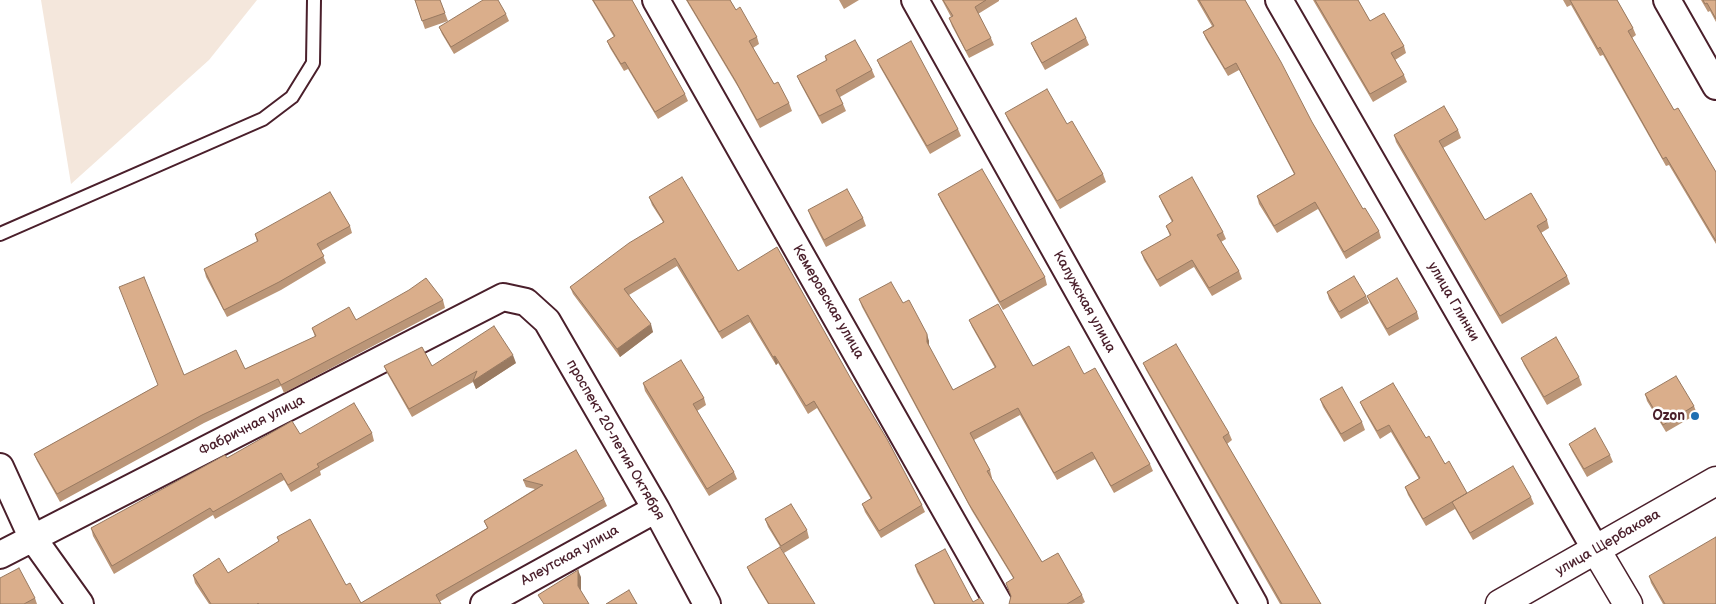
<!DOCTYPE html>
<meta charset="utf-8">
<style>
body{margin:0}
canvas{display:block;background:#fff}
</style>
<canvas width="1716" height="604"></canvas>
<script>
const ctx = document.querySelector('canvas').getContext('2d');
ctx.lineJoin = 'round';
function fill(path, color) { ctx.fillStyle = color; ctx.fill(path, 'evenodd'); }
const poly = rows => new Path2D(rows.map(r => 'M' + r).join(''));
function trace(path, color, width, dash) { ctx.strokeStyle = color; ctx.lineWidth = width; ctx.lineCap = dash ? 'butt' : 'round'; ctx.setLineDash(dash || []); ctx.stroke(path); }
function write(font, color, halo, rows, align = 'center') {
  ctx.font = font + ' "Balsamiq Sans",sans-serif'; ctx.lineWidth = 5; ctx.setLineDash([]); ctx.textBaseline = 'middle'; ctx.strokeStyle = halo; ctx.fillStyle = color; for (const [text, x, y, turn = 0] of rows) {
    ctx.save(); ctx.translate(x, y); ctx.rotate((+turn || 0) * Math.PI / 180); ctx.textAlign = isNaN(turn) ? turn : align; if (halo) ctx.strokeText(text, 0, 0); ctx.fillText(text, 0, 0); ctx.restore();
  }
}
fill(poly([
 [41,0,257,0,209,60,71,184]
]), '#f4e7dc');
const service = poly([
 [0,234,263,119,292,97,313,63,314,0]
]);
const minor = poly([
 [656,0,999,604],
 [915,0,1254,604],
 [1279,0,1596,550],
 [1667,0,1716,86],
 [0,467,32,537,80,604],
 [0,555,503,297,526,302,547,321,656,509,707,604],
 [484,604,656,509]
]);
const tertiary = poly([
 [1596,550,1628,604],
 [1500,604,1716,481]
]);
trace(service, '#4a1f2b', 16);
trace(minor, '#4a1f2b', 30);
trace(tertiary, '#4a1f2b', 31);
trace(service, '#fff', 12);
trace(minor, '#fff', 26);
trace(tertiary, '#fff', 28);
fill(poly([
 [415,0,440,0,448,21,425,29],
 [592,0,632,0,685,94,688,101,658,119,628,69,624,71,610,48,607,41,614,37],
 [686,0,730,0,736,10,757,37,759,44,753,48,774,84,789,103,792,111,760,128,738,87],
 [839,0,859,0,844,9],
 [942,0,999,0,999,1,978,14,991,38,994,45,969,58,952,26,949,18,951,17],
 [1197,0,1245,0,1312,122,1363,209,1379,231,1381,238,1346,259,1318,209,1277,233,1259,204,1257,196,1294,174,1239,70,1228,76,1206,39,1203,32,1212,26],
 [1313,0,1358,0,1370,21,1404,46,1406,53,1395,60,1404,75,1407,82,1373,102],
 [1563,0,1617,0,1633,28,1636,35,1632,38,1674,110,1716,172,1716,244,1669,165,1666,166,1603,55,1600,56,1571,5,1567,7],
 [1701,0,1716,0,1716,22,1710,11,1708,12],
 [506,14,509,21,454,54,442,34,439,27],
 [1086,38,1089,45,1045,70,1034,50,1031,43],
 [825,56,872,70,875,77,840,97,846,111,822,124,800,83,797,76,826,61],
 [877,60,958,129,961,136,930,154,880,67],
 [1005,113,1067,124,1103,174,1106,182,1060,209,1008,120],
 [1458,130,1461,138,1443,148,1485,220,1547,220,1549,228,1541,233,1567,276,1570,284,1502,324,1396,142,1394,135],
 [938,194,1045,277,1047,285,1003,310,941,201],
 [1159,196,1223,232,1226,239,1221,242,1239,271,1242,279,1212,296,1194,267,1160,287,1144,260,1141,252,1170,236,1166,226,1172,222,1162,203],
 [649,197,738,271,851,379,922,505,925,512,881,538,865,512,862,504,871,499,817,408,808,414,778,363,776,365,750,322,722,339,677,266,629,295,653,332,620,357,573,294,570,287,663,222,652,205],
 [808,210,863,218,866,226,826,247,811,218],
 [350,226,352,233,321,251,326,263,281,290,227,317,206,277,204,269,257,242,255,234],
 [1327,292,1366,296,1369,303,1341,319,1329,299],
 [1367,296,1417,312,1419,319,1389,336,1370,303],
 [859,299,903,303,929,341,929,347,953,390,995,368,972,327,969,320,1033,366,1084,374,1150,464,1153,471,1114,493,1095,459,1057,480,1020,415,974,440,990,470,992,478,991,478,1042,562,1082,595,1085,602,1082,604,1009,604,1011,597,1013,578,972,511,862,307],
 [443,300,445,308,284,393,281,386,204,423,60,502,37,461,34,454,158,385,184,375,245,369,315,337,312,328,356,320],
 [1521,358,1579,377,1582,385,1547,405,1524,365],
 [516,363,476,389,473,382,412,417,387,373,384,366,432,366],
 [1143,363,1229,433,1232,440,1227,444,1321,604,1280,604,1146,370],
 [643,383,704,398,706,405,697,411,734,472,737,479,709,496,645,391],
 [1645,394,1694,406,1697,414,1666,432,1647,401],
 [1320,399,1362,422,1365,430,1344,442,1323,407],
 [1360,402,1426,438,1467,493,1531,497,1534,504,1473,540,1455,509,1426,526,1408,495,1405,487,1419,479,1391,432,1380,439,1363,409],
 [372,433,374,441,320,471,321,475,291,492,284,480,215,519,213,515,114,574,93,536,91,528,300,434],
 [1569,444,1610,455,1613,462,1587,477,1572,451],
 [523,480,604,499,607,506,439,602,441,604,209,604,195,583,193,575,228,573,279,541,277,537,346,585,361,603,487,528,484,521,535,489,526,487],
 [765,519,807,530,809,538,784,553,768,527],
 [915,565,973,602,984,604,934,604,917,572],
 [747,567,815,604,768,604,750,574],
 [1649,576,1716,604,1663,604,1651,583],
 [35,598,37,604,0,604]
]), '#bb9678');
fill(poly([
 [651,324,653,332,620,357,617,349],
 [927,334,929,341,929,349,927,342],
 [513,355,516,363,476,389,473,381],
 [775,356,778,363,776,365,773,357],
 [578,570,581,577,581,594,578,586]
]), '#997a61');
const building = poly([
 [415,0,440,0,445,13,422,21,415,0],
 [483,0,498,0,506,14,451,47,439,27,483,0],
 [593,0,632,0,685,94,655,112,625,62,621,64,607,41,615,36,593,0],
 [687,0,730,0,736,10,740,7,757,37,749,41,774,84,778,82,789,103,757,120,735,80,687,0],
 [943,0,986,0,975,7,991,38,966,51,949,18,953,16,943,0],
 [1199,0,1245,0,1281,62,1312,122,1363,209,1365,208,1379,231,1344,252,1315,202,1274,226,1257,196,1295,174,1236,63,1225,69,1203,32,1214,26,1199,0],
 [1315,0,1358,0,1370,21,1384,13,1404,46,1391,53,1404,75,1370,94,1315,0],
 [1570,0,1617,0,1633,28,1628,31,1674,110,1678,108,1716,172,1716,241,1666,157,1663,159,1600,47,1598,49,1570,0],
 [1703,0,1716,0,1716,19,1707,3,1705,4,1703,0],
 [1076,18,1086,38,1042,63,1031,43,1076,18],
 [855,40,872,70,836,90,843,104,819,116,797,76,827,60,825,56,855,40],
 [911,41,958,129,927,146,877,60,911,41],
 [1047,89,1067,124,1072,121,1103,174,1057,201,1005,113,1047,89],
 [1444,106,1458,130,1439,141,1485,220,1531,193,1547,220,1537,226,1567,276,1500,316,1394,135,1444,106],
 [982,169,1045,277,1000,302,938,194,982,169],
 [682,177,738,271,777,247,851,379,887,439,922,505,879,531,862,504,872,498,814,401,806,406,775,356,773,357,748,315,719,332,675,258,624,289,651,324,617,349,570,287,629,243,664,222,649,197,682,177],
 [1192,177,1223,232,1217,235,1239,271,1209,288,1192,260,1157,280,1141,252,1171,235,1166,226,1173,221,1159,196,1192,177],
 [847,189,863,218,824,240,808,210,847,189],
 [330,192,350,226,317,244,324,256,279,282,224,310,204,269,258,241,255,234,330,192],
 [1354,276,1366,296,1339,312,1327,292,1354,276],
 [144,277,184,375,236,350,245,369,316,336,312,328,349,307,356,320,409,290,426,278,443,300,281,385,278,379,202,415,57,494,34,454,158,385,119,287,144,277],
 [1397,278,1417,312,1387,329,1367,296,1397,278],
 [891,282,903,303,909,300,927,334,927,342,953,390,996,367,969,320,998,304,1033,366,1069,346,1084,374,1095,368,1150,464,1111,486,1092,452,1054,473,1018,408,970,433,990,470,987,471,1042,562,1058,553,1082,595,1067,604,1009,604,1011,596,1006,583,1014,578,969,504,859,299,891,282],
 [494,326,513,355,473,381,477,371,409,409,384,366,422,347,432,366,494,326],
 [1556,337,1579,377,1544,397,1521,358,1556,337],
 [1176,344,1229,433,1223,437,1321,604,1282,604,1143,363,1176,344],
 [681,360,704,398,693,404,734,472,707,489,643,383,681,360],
 [1676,376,1694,406,1663,425,1645,394,1676,376],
 [1393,383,1426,438,1429,436,1445,464,1449,461,1467,493,1423,519,1405,487,1420,478,1389,425,1377,431,1360,402,1393,383],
 [1342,387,1362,422,1341,434,1320,399,1342,387],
 [354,403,372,433,317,464,319,467,288,485,281,473,213,512,210,508,112,566,91,528,225,455,227,458,292,421,300,434,354,403],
 [1595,428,1610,455,1584,469,1569,444,1595,428],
 [576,450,604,499,436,595,441,604,259,604,258,603,257,604,211,604,193,575,219,558,228,573,279,541,277,537,310,519,346,585,350,583,361,603,488,528,484,521,543,485,523,480,576,450],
 [1513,466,1531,497,1470,533,1452,502,1513,466],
 [791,504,807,530,781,546,765,519,791,504],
 [1716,537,1716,604,1665,604,1649,576,1716,537],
 [780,547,815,604,769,604,747,567,780,547],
 [945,549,973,602,980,598,984,604,935,604,915,565,945,549],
 [19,568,35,598,24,604,0,604,0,578,19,568],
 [578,570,578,586,589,604,544,604,538,595,578,570],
 [629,590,637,604,606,604,629,590]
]);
fill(building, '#daae8b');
trace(building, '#997a61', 1);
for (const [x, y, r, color] of [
 [1695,416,5,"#1f6fb2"]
]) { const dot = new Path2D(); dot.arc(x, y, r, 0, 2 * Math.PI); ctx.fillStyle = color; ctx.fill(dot); trace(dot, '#fff', 2); }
write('14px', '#4a1f2b', '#fff', [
 ["Кемеровская улица",828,302,60],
 ["Калужская улица",1084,302,61],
 ["улица Глинки",1453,302,60],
 ["Фабричная улица",252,426,-27],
 ["проспект 20-летия Октября",615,440,60],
 ["улица Щербакова",1608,543,-30],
 ["Алеутская улица",570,556,-29]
]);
write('bold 14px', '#4a1f2b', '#fff', [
 ["Ozon",1685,416]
], 'right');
</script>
